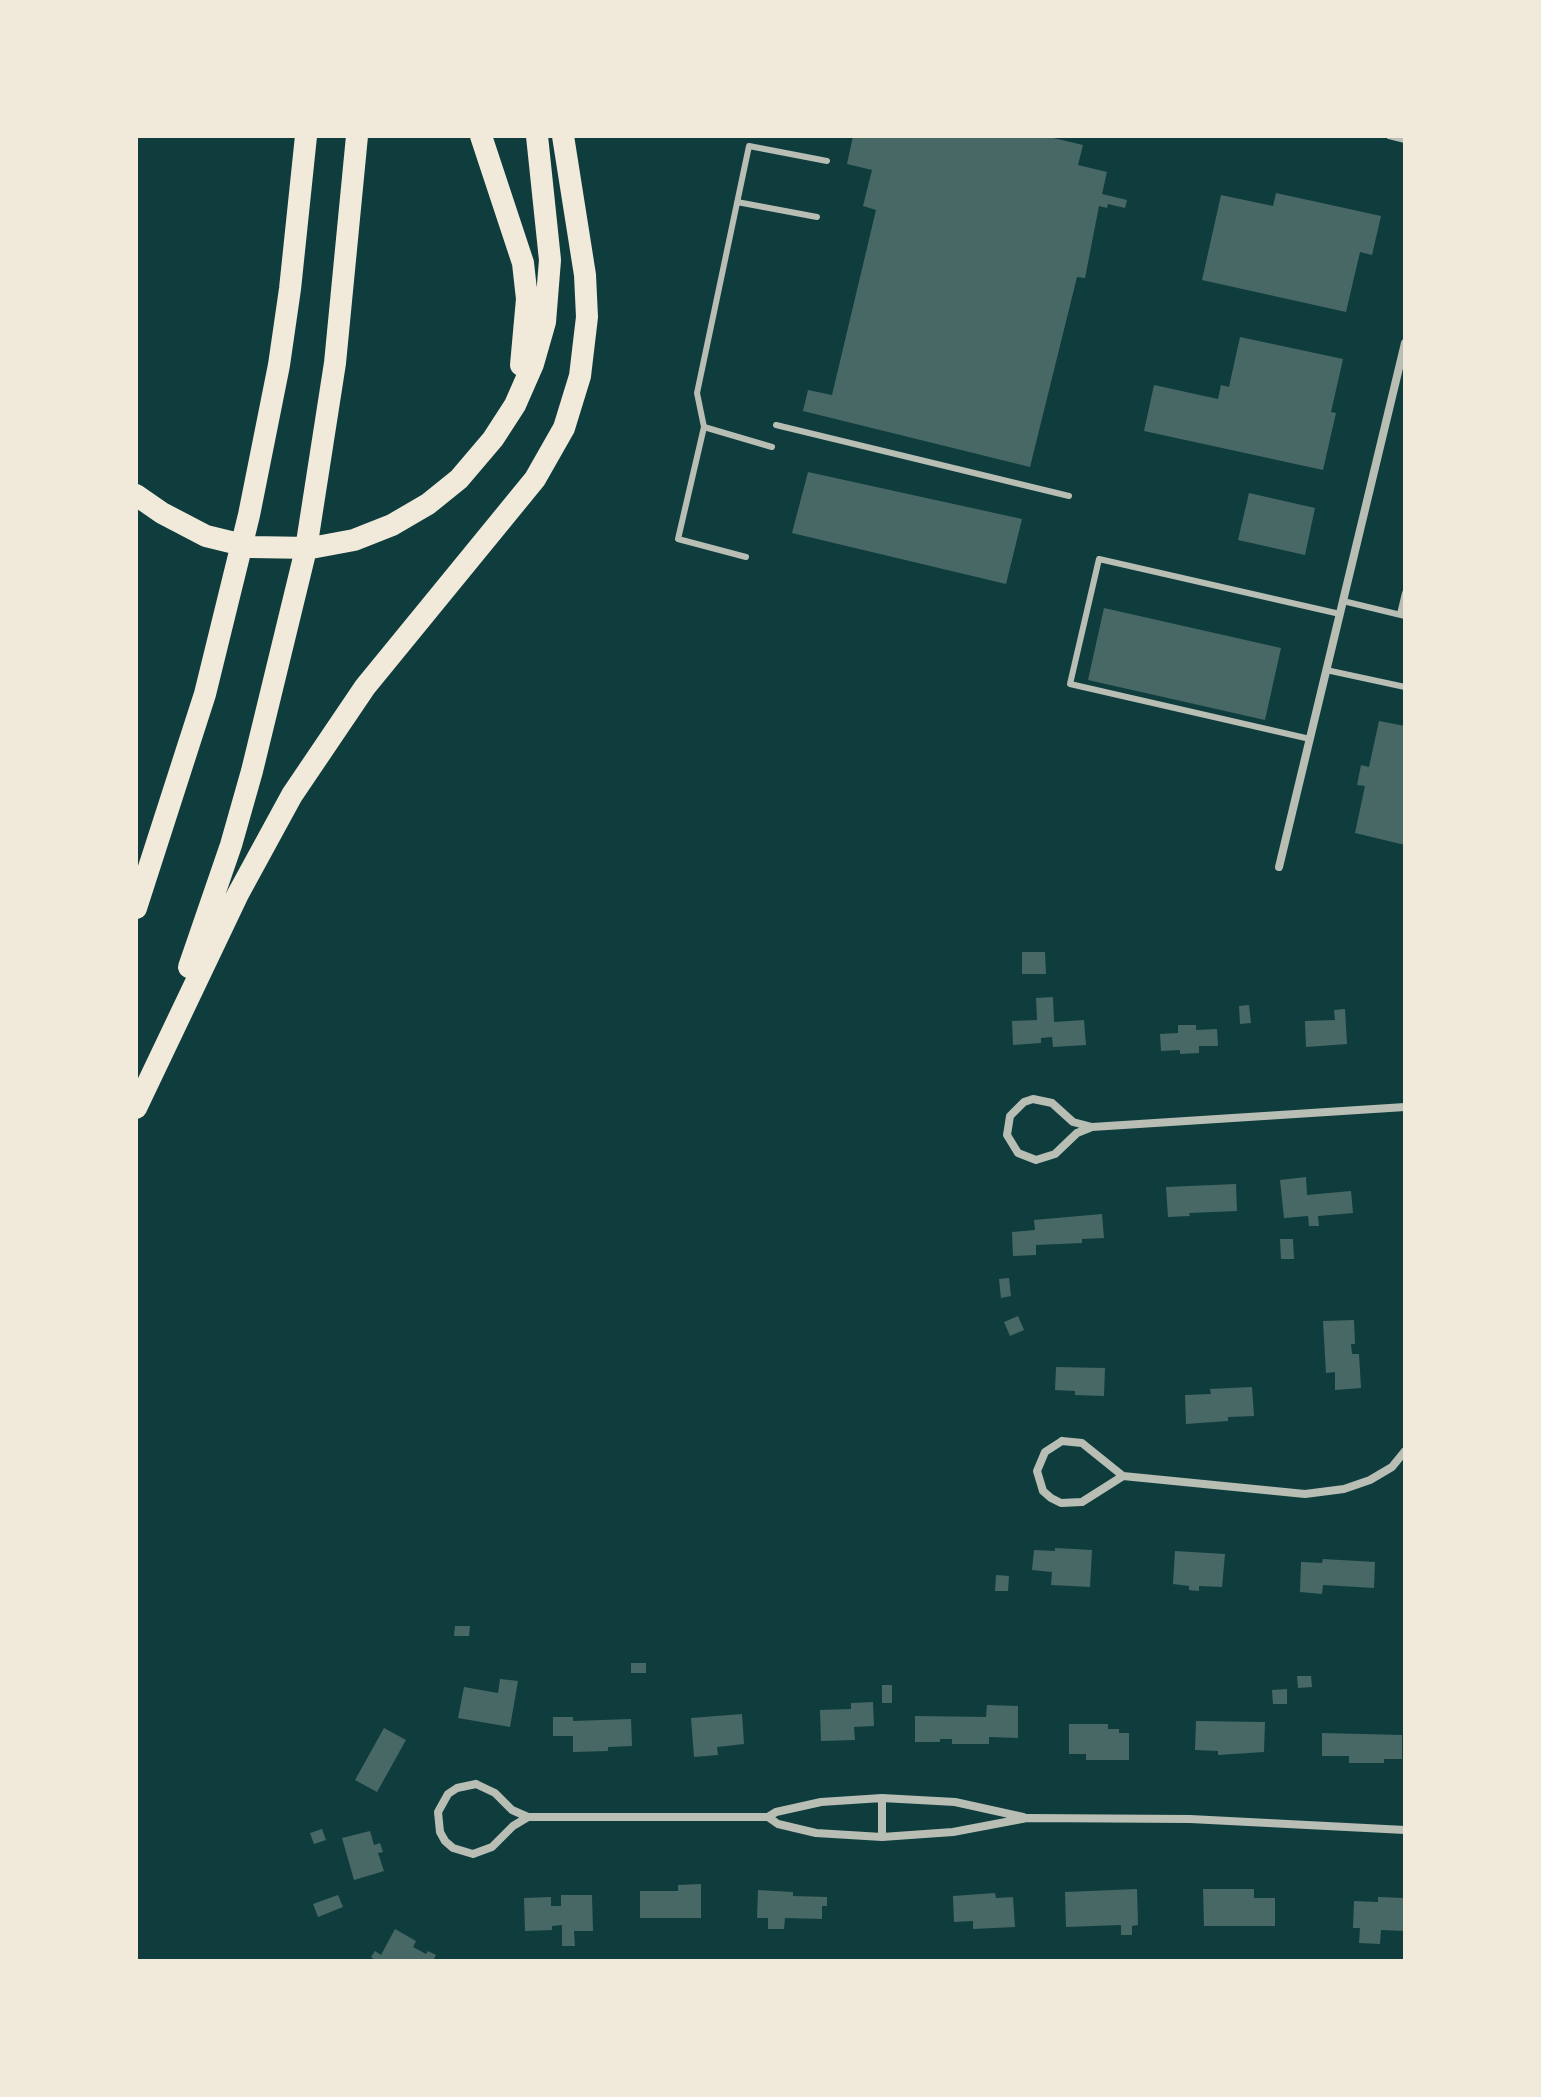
<!DOCTYPE html>
<style>
body{margin:0}
#map{position:relative;width:1541px;height:2097px;overflow:hidden;background:#0f3d3e;font-family:"Archivo Narrow",sans-serif}
canvas{display:block}
.frame{position:absolute;inset:0;border:138px solid #f1e9da;pointer-events:none}
</style>
<div id="map">
<canvas width="1541" height="2097"></canvas>
<div class="frame"></div>
</div>
<script>
const ctx = document.querySelector('canvas').getContext('2d');
ctx.lineJoin = 'round';
function fill(path, color) { ctx.fillStyle = color; ctx.fill(path, 'evenodd'); }
const poly = rows => new Path2D(rows.map(r => 'M' + r).join(''));
function trace(path, color, width, dash) { ctx.strokeStyle = color; ctx.lineWidth = width; ctx.lineCap = dash ? 'butt' : 'round'; ctx.setLineDash(dash || []); ctx.stroke(path); }
fill(poly([
 [853,136,1045,136,1083,145,1078,165,1107,172,1102,194,1127,200,1125,208,1108,204,1107,208,1099,206,1085,278,1077,277,1030,467,803,411,808,390,832,395,876,210,863,206,872,170,847,164],
 [1276,193,1381,216,1372,255,1360,252,1346,312,1202,280,1221,195,1273,206],
 [1240,337,1343,359,1331,412,1336,413,1323,470,1144,431,1154,385,1218,399,1221,385,1229,387],
 [808,472,1022,519,1006,584,792,533],
 [1249,493,1315,508,1305,555,1238,540],
 [1104,608,1281,648,1265,720,1088,680],
 [1379,721,1405,726,1405,845,1355,833,1365,786,1357,785,1361,765,1369,767],
 [1022,952,1045,952,1046,974,1022,974],
 [1053,997,1054,1022,1084,1020,1086,1045,1053,1047,1052,1037,1041,1038,1041,1043,1013,1045,1012,1021,1037,1020,1036,998],
 [1249,1005,1251,1023,1240,1024,1239,1006],
 [1345,1009,1347,1044,1306,1047,1305,1021,1335,1020,1334,1010],
 [1178,1025,1196,1025,1196,1030,1217,1029,1218,1046,1199,1046,1199,1053,1180,1054,1180,1050,1161,1051,1160,1034,1178,1033],
 [1306,1177,1307,1195,1351,1191,1353,1213,1318,1216,1319,1226,1309,1226,1308,1216,1284,1218,1280,1180],
 [1236,1184,1237,1211,1189,1213,1190,1216,1168,1217,1166,1187],
 [1102,1214,1104,1238,1082,1239,1082,1243,1036,1245,1036,1255,1013,1256,1012,1232,1035,1230,1034,1220],
 [1280,1239,1293,1239,1294,1259,1281,1259],
 [1009,1278,1011,1296,1001,1298,999,1279],
 [1018,1316,1024,1330,1010,1336,1004,1322],
 [1354,1320,1355,1344,1351,1344,1352,1354,1359,1354,1361,1388,1335,1390,1335,1372,1326,1373,1323,1321],
 [1056,1367,1105,1368,1104,1396,1075,1395,1075,1391,1055,1390],
 [1252,1387,1254,1416,1228,1417,1228,1421,1186,1424,1185,1395,1211,1394,1210,1389],
 [1055,1548,1092,1550,1090,1587,1051,1585,1052,1572,1032,1570,1034,1550,1055,1551],
 [1175,1551,1225,1554,1222,1587,1199,1586,1199,1591,1189,1590,1189,1586,1173,1584],
 [1323,1559,1375,1562,1374,1588,1323,1585,1322,1594,1300,1592,1301,1562,1322,1563],
 [996,1575,1009,1576,1008,1591,995,1591],
 [455,1626,470,1626,469,1636,454,1636],
 [631,1663,646,1663,646,1673,631,1673],
 [1297,1676,1311,1676,1312,1687,1298,1688],
 [500,1679,518,1681,510,1727,458,1718,464,1687,498,1693],
 [882,1685,892,1685,892,1703,882,1703],
 [1287,1689,1287,1704,1273,1704,1272,1690],
 [873,1702,874,1726,854,1727,855,1740,821,1741,820,1710,851,1709,851,1703],
 [987,1705,1018,1706,1018,1738,989,1737,989,1744,952,1744,952,1739,940,1739,940,1742,915,1742,915,1716,986,1717],
 [742,1714,744,1744,717,1747,718,1755,694,1757,691,1718],
 [553,1717,573,1717,573,1721,631,1719,632,1746,608,1747,608,1751,573,1752,573,1736,553,1736],
 [1196,1721,1265,1722,1264,1752,1218,1755,1218,1751,1195,1750],
 [1069,1724,1108,1724,1108,1729,1119,1729,1119,1733,1129,1733,1129,1760,1086,1760,1086,1754,1069,1754],
 [384,1728,406,1740,377,1792,355,1780],
 [1322,1733,1402,1735,1402,1759,1384,1759,1384,1763,1349,1763,1349,1756,1322,1756],
 [322,1829,326,1840,314,1844,310,1833],
 [370,1831,374,1845,380,1843,383,1852,378,1853,384,1871,354,1880,342,1838],
 [701,1884,701,1918,640,1918,640,1891,678,1891,678,1885],
 [1137,1889,1138,1925,1132,1926,1132,1935,1121,1935,1121,1925,1066,1927,1065,1892],
 [1203,1889,1254,1889,1254,1898,1275,1898,1275,1926,1204,1926],
 [758,1890,793,1892,793,1896,827,1897,827,1906,822,1906,822,1919,785,1918,784,1929,768,1929,768,1918,757,1918],
 [995,1893,996,1898,1013,1897,1015,1927,973,1929,973,1921,954,1922,953,1896],
 [338,1895,343,1907,318,1917,313,1904],
 [561,1895,592,1895,593,1931,574,1931,575,1946,562,1946,562,1925,552,1926,552,1930,525,1931,524,1898,551,1897,551,1906,561,1906],
 [1378,1897,1405,1898,1405,1931,1381,1930,1380,1944,1359,1943,1360,1928,1353,1928,1354,1901,1378,1902],
 [395,1929,416,1941,413,1947,426,1954,428,1951,436,1955,434,1959,438,1961,376,1961,371,1957,375,1951,381,1955]
]), '#486865');
trace(poly([
 [1389,136,1405,140],
 [737,202,817,217],
 [776,425,1069,496],
 [704,427,697,393,749,146,827,161],
 [746,557,678,539,704,427,772,447],
 [1343,601,1405,616],
 [1400,614,1405,593],
 [1326,670,1405,687],
 [1310,739,1070,684,1099,559,1340,614]
]), '#b8beb3', 6);
trace(poly([
 [1279,867,1405,343],
 [1092,1127,1073,1122,1052,1103,1033,1099,1024,1102,1010,1116,1007,1135,1018,1153,1036,1160,1055,1154,1077,1133,1092,1127,1405,1107],
 [1062,1441,1082,1443,1123,1476,1082,1502,1061,1503,1051,1498,1043,1491,1037,1471,1045,1452,1062,1441],
 [1123,1476,1305,1494,1344,1489,1370,1480,1392,1467,1405,1451],
 [476,1784,495,1793,512,1810,528,1817,513,1826,492,1847,473,1854,453,1848,445,1841,440,1832,438,1812,448,1794,457,1788,476,1784],
 [882,1798,882,1837],
 [528,1817,768,1817,776,1812,821,1802,882,1798,955,1802,1023,1817],
 [768,1817,778,1824,816,1833,882,1837,953,1832,1027,1818,1190,1819,1405,1830]
]), '#b8beb3', 8);
trace(poly([
 [481,136,523,263,527,299,521,365],
 [136,495,162,513,206,536,251,547,311,548,354,540,392,525,428,504,459,479,493,439,515,405,533,364,545,322,550,260,537,136],
 [136,908,205,694,249,515,279,365,290,289,306,136],
 [189,967,231,845,252,771,306,549,335,363,357,136],
 [136,1108,238,894,292,795,365,687,535,479,564,428,580,376,587,317,585,275,563,136]
]), '#f1e9da', 22);
</script>
